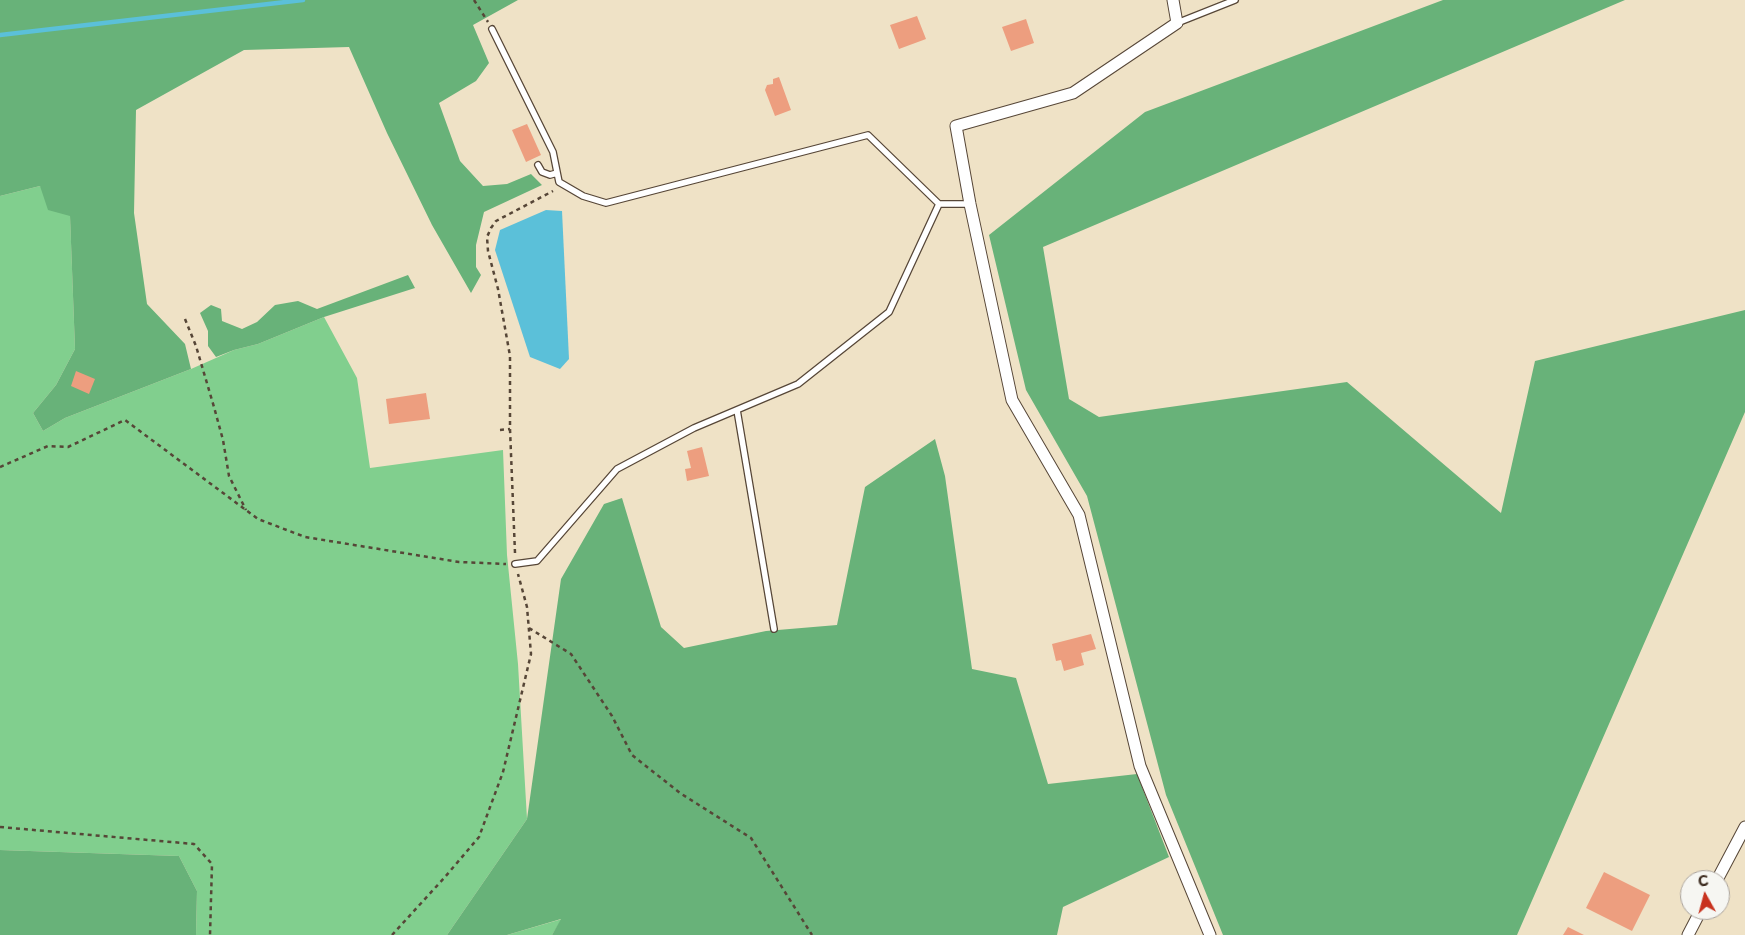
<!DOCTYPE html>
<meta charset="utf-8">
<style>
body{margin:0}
#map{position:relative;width:1745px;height:935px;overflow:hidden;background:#efe2c6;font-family:"Playpen Sans",sans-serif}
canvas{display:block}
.north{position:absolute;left:1680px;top:870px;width:50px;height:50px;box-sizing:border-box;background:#f6f6f2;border:1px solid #aba49d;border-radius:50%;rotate:353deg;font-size:14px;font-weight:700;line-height:20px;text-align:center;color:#3b2a1e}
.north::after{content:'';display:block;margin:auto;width:18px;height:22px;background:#c8321e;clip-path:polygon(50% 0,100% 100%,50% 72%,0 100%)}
</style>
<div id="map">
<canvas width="1745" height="935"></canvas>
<div class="north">С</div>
</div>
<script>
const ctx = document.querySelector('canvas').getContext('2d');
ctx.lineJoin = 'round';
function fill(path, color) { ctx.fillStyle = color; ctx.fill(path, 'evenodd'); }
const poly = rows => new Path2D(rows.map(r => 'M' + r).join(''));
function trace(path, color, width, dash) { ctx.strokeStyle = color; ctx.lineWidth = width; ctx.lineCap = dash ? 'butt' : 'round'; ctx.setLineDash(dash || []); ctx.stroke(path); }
fill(poly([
 [40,186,70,215,75,349,56,385,33,413,43,431,65,418,191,369,234,350,258,344,324,317,357,378,370,468,503,450,507,555,518,664,527,819,447,935,196,935,197,891,179,856,0,850,0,196],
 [562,919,552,935,507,935]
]), '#81cf8e');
fill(poly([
 [0,0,518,0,473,25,489,63,476,81,439,103,460,161,483,186,507,184,531,174,542,185,484,212,476,245,476,267,481,275,471,293,432,225,387,133,349,47,244,50,136,110,134,213,147,304,185,344,191,369,65,418,43,431,33,413,56,385,75,349,70,216,48,210,40,186,0,196],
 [1443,0,1625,0,1043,247,1069,399,1099,417,1347,382,1501,513,1535,361,1745,310,1745,412,1517,935,1223,935,1166,795,1087,496,1026,390,989,235,1145,112],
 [408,275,415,288,324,317,258,344,234,350,216,357,208,346,208,331,200,313,211,305,221,309,222,321,242,329,257,322,275,305,298,301,317,309],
 [935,439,945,476,972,669,1016,678,1048,784,1137,774,1169,857,1063,907,1057,935,552,935,561,919,507,935,447,935,527,819,561,579,604,504,622,498,661,627,684,648,766,631,837,625,865,487],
 [0,850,179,856,197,891,196,935,0,935]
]), '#68b279');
fill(poly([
 [546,210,562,211,569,359,560,369,530,357,495,250,500,230]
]), '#5bc0d9');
trace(poly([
 [0,35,303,0]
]), '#5bc0d9', 4.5);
fill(poly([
 [917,16,926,39,899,49,890,25],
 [1026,19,1034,43,1011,51,1002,27],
 [779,77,791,110,775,116,765,90,767,85,773,84,773,79],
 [527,124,541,155,526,162,512,130],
 [76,371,95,379,89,394,71,386],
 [426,393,430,419,389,424,386,399],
 [702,447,709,476,687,481,685,469,691,468,687,451],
 [1091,634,1096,649,1081,653,1084,665,1064,671,1061,660,1056,661,1052,644],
 [1604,872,1650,895,1632,931,1586,908],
 [1568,927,1584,935,1563,935]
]), '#ed9e7f');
const service = poly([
 [1177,23,1235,0],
 [492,29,553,152,559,182,583,196,606,203,868,135,939,204,970,204],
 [538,165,542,172,550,175,557,173],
 [737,410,774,629],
 [515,564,537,561,617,469,694,428,798,384,889,312,939,204]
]);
const minor = poly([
 [1173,0,1177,23,1073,93,956,126,970,204,1012,400,1079,515,1140,766,1210,935],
 [1717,880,1745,827],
 [1688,935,1701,910]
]);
trace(service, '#564637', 8);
trace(minor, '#564637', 13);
trace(poly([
 [474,0,488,22],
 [185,319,196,346,214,407,223,440,229,476,246,510],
 [500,430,510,429],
 [0,467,48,446,68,447,125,420,258,519,305,537,459,562,506,564],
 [515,553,510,429,510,356,498,289,488,251,487,237,491,228,496,221,553,191],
 [529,628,571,654,612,716,632,755,680,793,751,838,812,935],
 [0,827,194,844,212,864,210,935],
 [392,935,445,877,479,837,503,772,531,654,527,607,518,574]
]), '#564637', 2.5, [4, 4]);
trace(service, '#fff', 5.5);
trace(minor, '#fff', 11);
</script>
